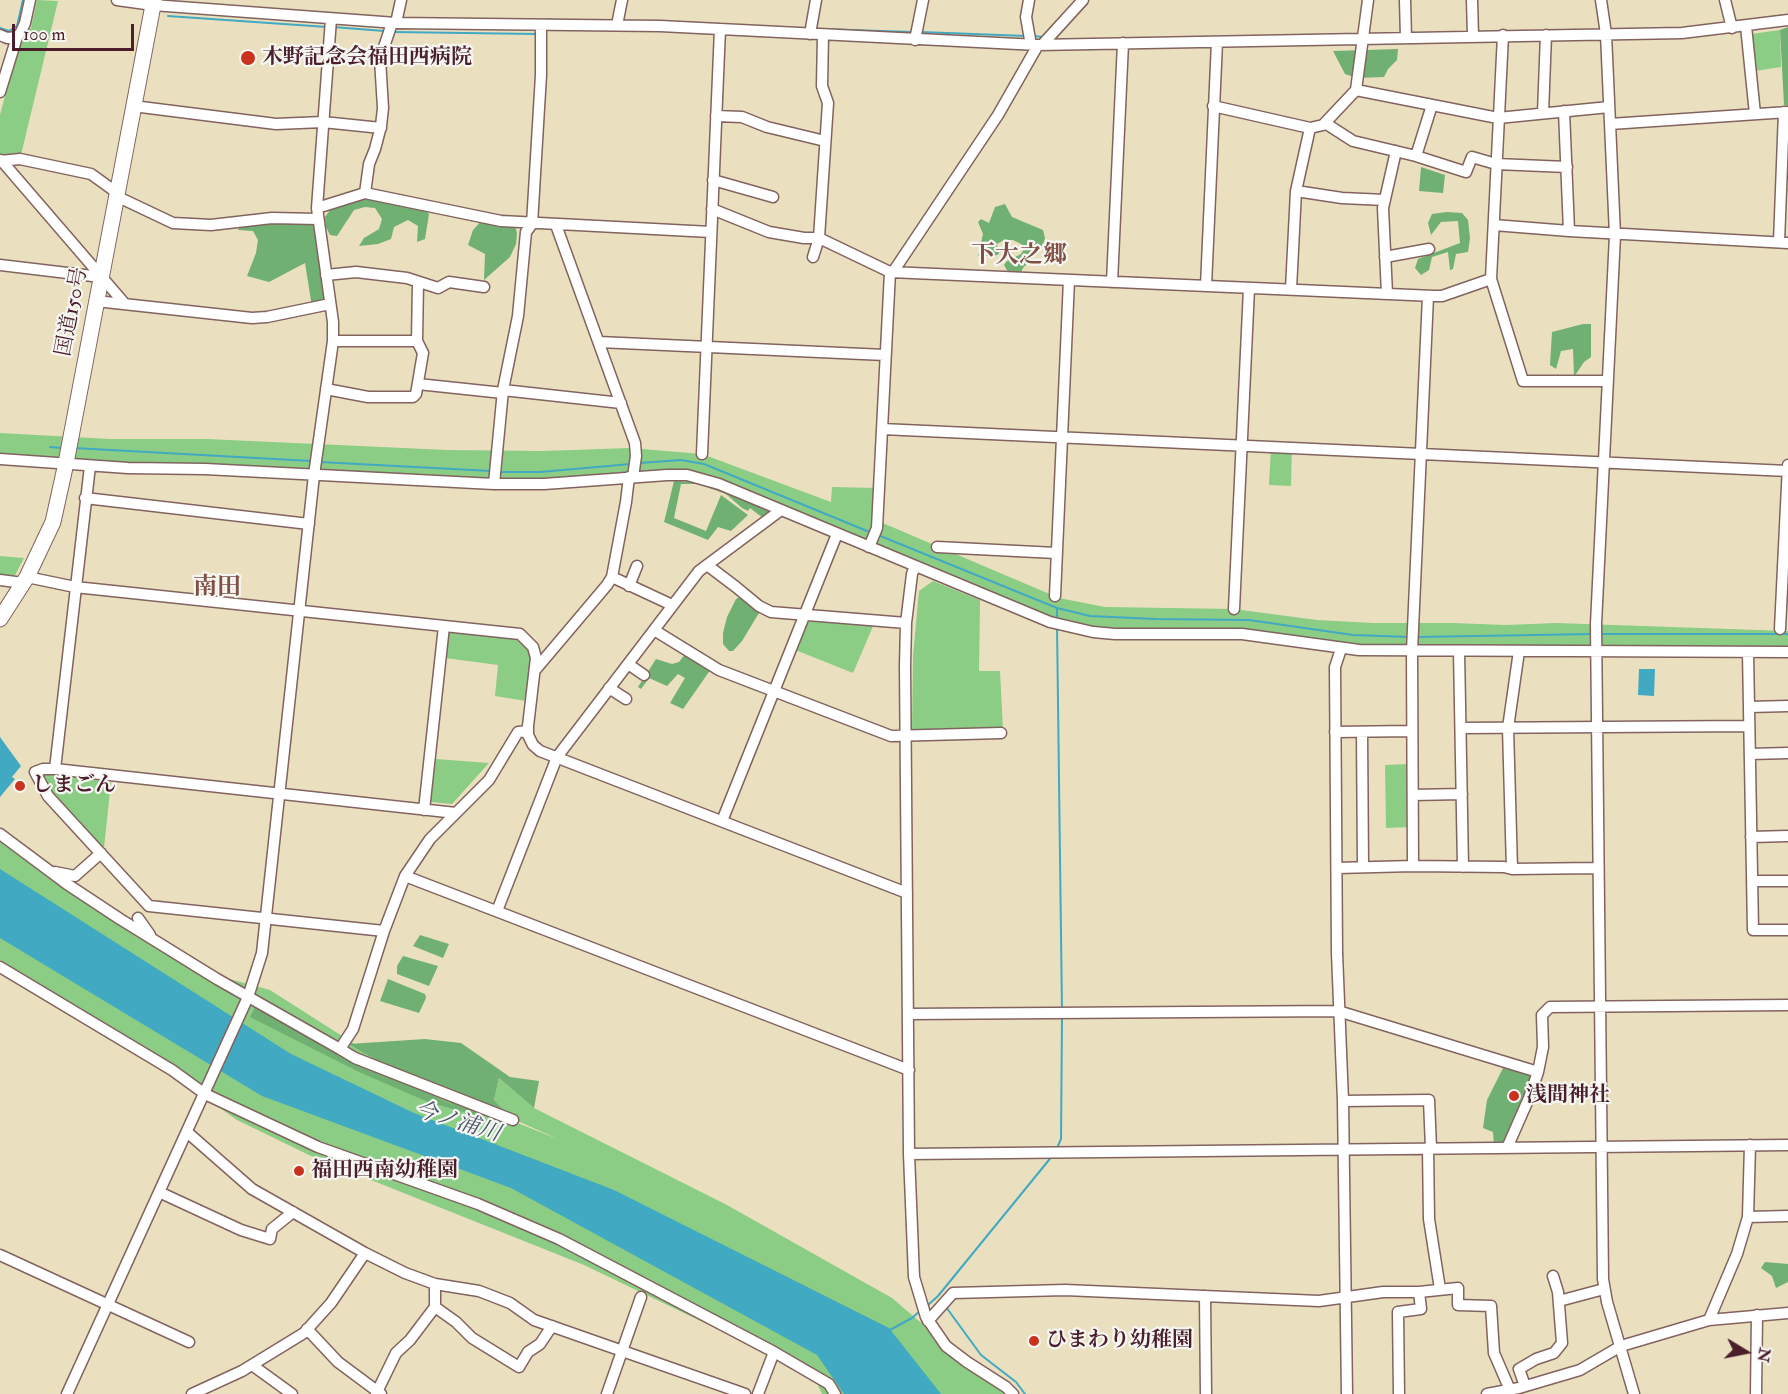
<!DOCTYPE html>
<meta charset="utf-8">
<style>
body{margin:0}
#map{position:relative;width:1788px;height:1394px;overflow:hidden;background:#eae0bf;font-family:"IM FELL Double Pica",serif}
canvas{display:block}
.north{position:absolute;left:1716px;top:1322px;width:60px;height:60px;-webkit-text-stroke:4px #f6f6f2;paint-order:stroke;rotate:100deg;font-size:16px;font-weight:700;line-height:24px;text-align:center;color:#4a1f2b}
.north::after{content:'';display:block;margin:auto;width:21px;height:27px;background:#4a1f2b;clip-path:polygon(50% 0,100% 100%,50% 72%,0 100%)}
.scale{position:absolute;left:12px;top:24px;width:122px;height:27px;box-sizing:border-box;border:3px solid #4a1f2b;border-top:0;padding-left:8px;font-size:18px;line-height:21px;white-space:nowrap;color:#4a1f2b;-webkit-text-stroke:4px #f6f6f2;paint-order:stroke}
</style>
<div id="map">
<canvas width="1788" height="1394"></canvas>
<div class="north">N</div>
<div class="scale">100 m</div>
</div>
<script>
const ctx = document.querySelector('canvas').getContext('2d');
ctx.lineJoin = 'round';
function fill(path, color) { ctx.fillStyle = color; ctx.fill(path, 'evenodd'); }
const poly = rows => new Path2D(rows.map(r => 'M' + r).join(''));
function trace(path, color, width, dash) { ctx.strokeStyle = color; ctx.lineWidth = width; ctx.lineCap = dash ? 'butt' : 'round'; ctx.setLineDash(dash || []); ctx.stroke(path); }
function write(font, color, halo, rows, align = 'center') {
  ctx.font = font + ' "IM FELL Double Pica","Noto Serif JP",serif'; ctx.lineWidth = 4.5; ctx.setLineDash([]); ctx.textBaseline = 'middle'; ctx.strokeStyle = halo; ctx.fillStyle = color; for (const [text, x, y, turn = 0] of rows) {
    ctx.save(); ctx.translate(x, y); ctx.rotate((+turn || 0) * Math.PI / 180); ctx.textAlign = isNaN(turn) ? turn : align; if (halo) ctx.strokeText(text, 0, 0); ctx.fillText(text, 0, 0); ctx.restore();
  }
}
fill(poly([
 [37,0,58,1,20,159,0,161,0,115,20,39,31,28],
 [1780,30,1781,67,1755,71,1751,34],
 [0,433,110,439,207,439,447,450,543,451,630,448,702,454,831,502,832,487,879,488,878,521,1059,598,1105,607,1234,609,1317,620,1373,623,1452,623,1506,625,1556,623,1788,631,1788,652,1409,651,1243,630,1085,630,682,475,518,481,0,459],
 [1271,447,1292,448,1291,486,1269,485],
 [0,556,24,558,14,577,0,575],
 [933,581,980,600,979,671,1000,671,1003,730,912,731,913,656,919,591],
 [805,614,874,624,853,673,793,649],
 [448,626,520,634,534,652,526,701,495,696,498,665,445,658],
 [436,759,489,763,452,804,430,802],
 [1408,764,1410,827,1386,828,1385,765],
 [38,771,111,782,104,848,56,805],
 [0,838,211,974,270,990,411,1080,560,1140,511,1118,494,1100,499,1078,534,1108,727,1205,892,1298,919,1321,933,1328,1006,1394,822,1394,813,1375,584,1265,311,1156,237,1120,113,1033,0,960]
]), '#8bcd85');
fill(poly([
 [1788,27,1788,106,1784,105,1780,30],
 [1398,49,1397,60,1388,69,1384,77,1357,78,1345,74,1333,51],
 [1421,167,1445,175,1443,193,1419,191],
 [365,193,420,205,429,214,425,239,417,242,418,226,408,220,394,227,391,239,378,244,359,246,364,238,379,229,382,219,375,208,365,207,354,210,337,236,330,235,326,227,325,217,336,202],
 [1005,204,1012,217,1043,230,1045,238,1042,248,1023,268,1019,277,1011,277,1004,265,1007,261,1021,254,1024,249,1023,245,1013,240,1004,240,997,244,999,254,994,256,978,256,983,234,978,222,981,219,989,223,995,207],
 [1447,212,1462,213,1468,220,1470,238,1468,252,1456,254,1453,269,1450,270,1448,252,1432,257,1429,270,1421,275,1415,268,1418,259,1460,243,1458,221,1441,222,1431,235,1428,223,1432,214],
 [484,218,514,222,517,233,516,244,510,257,484,280,485,254,468,245,473,230],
 [243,221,319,222,330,304,312,307,305,263,269,282,247,276,256,253,258,240,253,231,238,230],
 [1583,324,1591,324,1591,357,1584,362,1574,377,1573,349,1561,351,1556,369,1550,365,1552,332],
 [674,481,697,482,719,486,771,511,763,518,750,508,748,511,742,508,726,494,698,484,681,484,674,518,706,531,721,495,748,515,731,531,718,527,708,540,664,522],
 [741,596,759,606,759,613,742,641,733,651,729,651,723,644,723,633,727,617,736,599],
 [686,653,711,669,683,709,670,703,685,678,678,674,667,686,649,678,641,689,638,687,656,659,672,664,679,662],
 [420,935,449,944,443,958,413,946],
 [403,956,438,966,429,986,397,974,397,966],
 [388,979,425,994,426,998,419,1013,380,1001],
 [256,1005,456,1107,349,1044,425,1039,461,1043,510,1077,539,1081,534,1108,499,1078,494,1100,513,1120,471,1114,428,1102,359,1072,250,1017],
 [1504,1066,1538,1072,1508,1144,1494,1145,1493,1132,1483,1128,1487,1100],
 [1765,1262,1788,1264,1788,1282,1776,1288,1772,1276,1761,1268]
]), '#70b072');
fill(poly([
 [1639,669,1655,669,1654,696,1638,695],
 [0,737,21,766,12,777,15,779,0,797],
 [0,869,291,1054,414,1113,614,1190,889,1328,941,1394,844,1394,817,1355,511,1188,262,1096,0,938]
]), '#42a9c2');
trace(poly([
 [168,16,327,27],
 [545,22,547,19,556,20],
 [333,27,384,31],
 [0,28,9,31,17,26,23,0],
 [819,29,912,32],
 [393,32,537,34],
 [921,32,1026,36],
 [1032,36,1044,37],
 [50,447,62,448],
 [74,448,311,461],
 [320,462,491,471],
 [640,463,681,460,704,464,872,533],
 [499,472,540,472,631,464],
 [878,535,1057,608,1090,616,1155,619,1249,620,1353,635,1410,637],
 [1057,608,1057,621],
 [1057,626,1062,1011],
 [1599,634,1788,634],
 [1416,637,1593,634],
 [1057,1148,1061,1139,1062,1016],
 [928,1305,938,1296,1053,1155],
 [946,1307,981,1355,1016,1382,1025,1394],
 [888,1331,912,1318,921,1310]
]), '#42a9c2', 2);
const minor = poly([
 [117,0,153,5,396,23,660,26,1038,45,1682,33,1788,20],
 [1029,0,1026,17,1031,45],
 [1405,0,1406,38],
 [1472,0,1473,36],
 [1601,0,1606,34,1615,235,1596,624,1603,1279,1607,1302,1634,1394],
 [1725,0,1732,28],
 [396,23,401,0],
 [617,25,622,0],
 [1746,26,1755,114],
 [810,34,816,0],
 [0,35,7,38,17,37,21,32,25,23,30,0],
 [823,35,822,86,828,103,819,238,890,272,1434,296,1442,296,1491,279],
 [1503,35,1491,279,1523,381,1608,381],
 [915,40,923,0],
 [1042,45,1083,0],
 [1356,90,1498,118,1609,107],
 [0,92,17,37],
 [133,106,276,124,323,122,381,128],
 [1213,106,1310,128,1323,125,1356,90,1368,0],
 [1543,113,1546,35],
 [716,116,742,117,767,127,825,141],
 [1325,123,1353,141,1416,156,1466,172,1472,157,1496,164,1567,167],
 [1610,124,1788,112],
 [1416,156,1432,105],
 [1,160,125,304],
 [0,161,20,159,91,174,116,192],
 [713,180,773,197],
 [1296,191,1342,198,1385,200],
 [365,193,501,221,711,232],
 [116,196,173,223,211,225,272,218,318,219],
 [317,208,365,193,369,164,375,149,381,126,383,108,380,59,392,23],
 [712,209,769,232,804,238,819,238,813,257],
 [556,225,635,443,636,456,633,477],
 [1494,225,1569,231,1564,111],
 [1569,231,1788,243],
 [1779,242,1784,112],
 [1385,257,1429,249],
 [0,265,101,277],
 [893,272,998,115,1038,45],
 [326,275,356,272,407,278,438,288,449,282,484,287],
 [1112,282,1123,43],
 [1206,286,1217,42],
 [1291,289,1296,191,1310,128],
 [1387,294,1383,208,1396,151],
 [96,301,252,318,267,317,330,304],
 [333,341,417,341,418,282],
 [599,342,885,355],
 [418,384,503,393],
 [326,389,368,397,413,397,416,394,423,353,417,341],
 [503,390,621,403],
 [882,429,1788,471],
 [702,454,720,29],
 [0,459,128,468,205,469,494,484,544,484,667,475,687,475,719,484,1050,622,1093,632,1115,634,1242,634,1359,650,1788,652],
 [494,484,503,390,518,316,526,232,532,224,541,75,541,25],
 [85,498,309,524],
 [869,547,877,528,890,272],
 [937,547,1056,553],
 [707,565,736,587,759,606,771,612,906,623],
 [915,566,912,574,906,623,905,666,909,1154,914,1277,926,1317,946,1346,967,1362,1006,1387,1013,1394],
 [27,577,75,587,520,634,533,647,536,658,528,726,528,735,533,745,540,751,907,893],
 [612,577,672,605],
 [0,580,23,583],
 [629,586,637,566],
 [1055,596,1069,280],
 [1234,609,1249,288],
 [1780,629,1788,465],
 [654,630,719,670,891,736,1001,733],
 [1341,649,1335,667,1337,953,1343,1101,1347,1394],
 [1459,651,1463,867],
 [1748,652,1753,930,1788,930],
 [628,664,644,675],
 [536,669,607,585,612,577,626,502,629,477],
 [609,688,626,699],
 [1749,707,1788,706],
 [1462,728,1749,726],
 [1335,732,1412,731],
 [1362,732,1363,867],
 [1750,754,1788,753],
 [55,769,90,466],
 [1413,795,1462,794],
 [424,810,444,626],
 [722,821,837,534],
 [0,834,67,884,120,919,217,979,340,1049,355,1058,513,1120],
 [1751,837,1788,836],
 [1413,866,1412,651,1428,296],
 [1337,868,1413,866,1504,867,1512,869,1598,868],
 [1512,869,1508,728,1519,651],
 [55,872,75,876,101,853],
 [405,876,909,1070],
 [1752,881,1788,881],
 [497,911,557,757,699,571,781,510],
 [138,918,150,935],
 [384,931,149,906,48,796,35,772,43,769,55,769,456,813],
 [0,967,172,1070,205,1094,318,1147,478,1204,559,1239,774,1352,829,1384,835,1394],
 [908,1014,1338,1011,1538,1072,1543,1047,1542,1015,1550,1007,1788,1005],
 [340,1049,353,1029,384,931,405,876,430,839,489,780,518,732,528,731],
 [1343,1101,1429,1100,1431,1148],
 [187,1132,252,1189,365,1253,405,1273,435,1284,435,1307,410,1340,396,1353,376,1394],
 [1428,1148,1429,1219,1440,1289],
 [1507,1148,1529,1098,1538,1072],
 [909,1154,1788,1145],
 [159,1192,241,1230,270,1239,272,1229,293,1212],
 [1748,1217,1788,1216],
 [0,1255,189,1342],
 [435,1284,479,1291,510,1303,534,1320,745,1394],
 [1205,1296,1206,1394],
 [1559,1301,1604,1289],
 [435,1307,456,1322,472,1338,519,1367,528,1352,540,1344,552,1326],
 [1709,1320,1737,1254,1748,1217,1750,1145],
 [928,1321,953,1293,1065,1290,1319,1301,1383,1292,1419,1292,1458,1288,1458,1305,1491,1306,1494,1353,1510,1390],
 [307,1329,338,1362,381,1394],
 [252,1365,292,1394],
 [1525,1386,1519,1369,1536,1359,1554,1353,1562,1343,1558,1292,1553,1276],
 [67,1394,248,997,262,953,314,475,333,341,333,322,317,208,331,19],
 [192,1394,242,1371,304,1333,331,1303,365,1253],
 [607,1394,641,1297],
 [758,1394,774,1352],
 [1399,1394,1398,1312,1421,1309,1419,1292],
 [1487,1394,1519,1388,1580,1370,1621,1346,1709,1320,1788,1313],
 [1756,1394,1757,1315]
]);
const highway = poly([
 [0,619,27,577,53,522,66,463,154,0]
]);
trace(minor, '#82635f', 13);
trace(highway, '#82635f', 17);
trace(minor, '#fff', 10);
trace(highway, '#fff', 15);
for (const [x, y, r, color] of [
 [248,58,8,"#c8321e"],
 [20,786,6,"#c8321e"],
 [1514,1096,6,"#c8321e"],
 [299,1171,6,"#c8321e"],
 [1034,1341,6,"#c8321e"]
]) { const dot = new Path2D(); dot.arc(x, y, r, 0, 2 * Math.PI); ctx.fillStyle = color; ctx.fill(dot); trace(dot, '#f6f6f2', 2); }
write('bold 21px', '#4a1f2b', '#f6f6f2', [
 ["木野記念会福田西病院",262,58],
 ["しまごん",32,786],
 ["浅間神社",1526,1096],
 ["福田西南幼稚園",311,1171],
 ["ひまわり幼稚園",1046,1341]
], 'left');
write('21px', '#4a1f2b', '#f6f6f2', [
 ["国道150号",73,312,-79]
]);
write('italic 22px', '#475667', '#f6f6f2', [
 ["今ノ浦川",457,1123,17]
]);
write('bold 24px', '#815045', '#f6f6f2', [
 ["下大之郷",1019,257],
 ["南田",217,589]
]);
</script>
